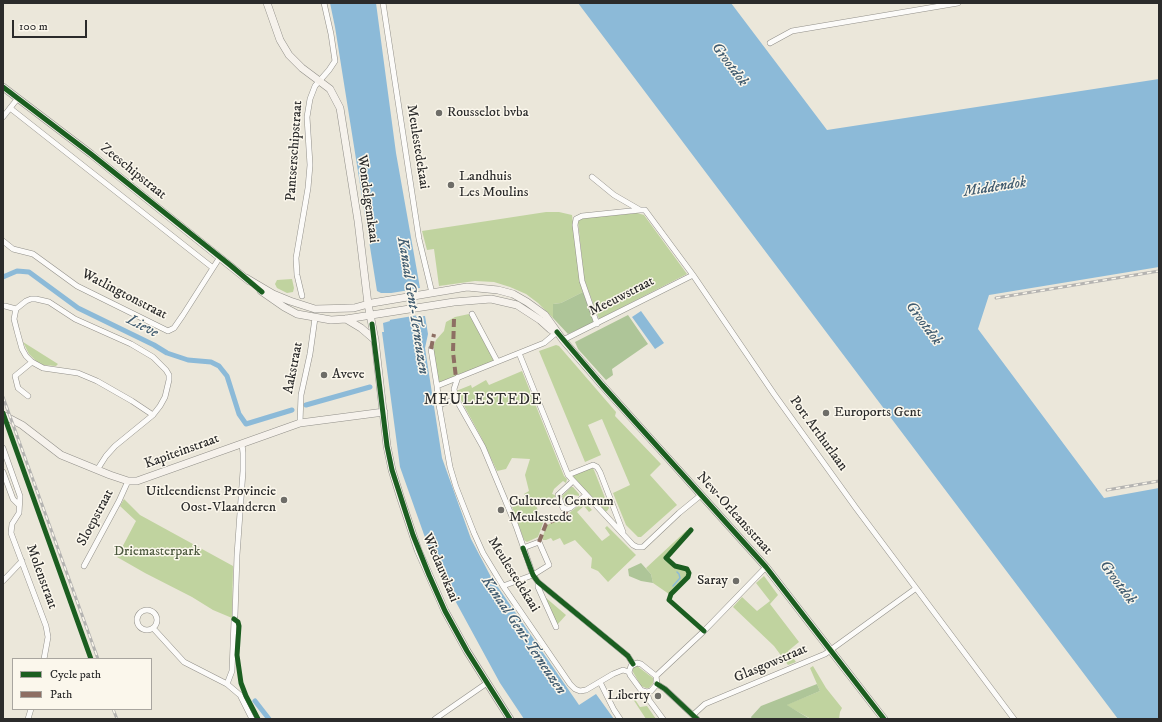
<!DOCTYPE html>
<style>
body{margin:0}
#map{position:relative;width:1162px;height:722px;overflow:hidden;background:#ebe7da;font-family:"IM FELL DW Pica",serif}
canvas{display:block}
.frame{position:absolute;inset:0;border:4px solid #2b2b2b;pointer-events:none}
.legend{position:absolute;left:12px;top:658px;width:140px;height:52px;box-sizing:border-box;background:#fbf7ec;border:1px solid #a8a59f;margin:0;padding:5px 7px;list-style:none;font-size:12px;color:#2b2b2b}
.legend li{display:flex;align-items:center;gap:8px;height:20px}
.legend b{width:20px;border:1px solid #a8a59f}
.scale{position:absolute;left:12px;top:20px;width:75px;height:18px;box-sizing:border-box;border:2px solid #2b2b2b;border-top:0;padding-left:5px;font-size:12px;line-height:14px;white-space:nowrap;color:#2b2b2b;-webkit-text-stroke:3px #fbf7ec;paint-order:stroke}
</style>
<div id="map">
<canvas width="1162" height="722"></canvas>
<div class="frame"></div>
<ul class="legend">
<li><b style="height:5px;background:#1b5e20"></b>Cycle path</li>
<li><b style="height:5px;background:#8d6e63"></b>Path</li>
</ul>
<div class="scale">100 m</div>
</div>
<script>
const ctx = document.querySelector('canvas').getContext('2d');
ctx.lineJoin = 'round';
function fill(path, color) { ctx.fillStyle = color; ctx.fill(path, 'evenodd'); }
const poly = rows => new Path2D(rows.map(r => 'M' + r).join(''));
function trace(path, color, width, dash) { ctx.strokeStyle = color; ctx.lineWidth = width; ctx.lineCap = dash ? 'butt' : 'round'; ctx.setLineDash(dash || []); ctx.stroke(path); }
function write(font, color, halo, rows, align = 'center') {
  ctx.font = font + ' "IM FELL DW Pica",serif'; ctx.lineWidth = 3; ctx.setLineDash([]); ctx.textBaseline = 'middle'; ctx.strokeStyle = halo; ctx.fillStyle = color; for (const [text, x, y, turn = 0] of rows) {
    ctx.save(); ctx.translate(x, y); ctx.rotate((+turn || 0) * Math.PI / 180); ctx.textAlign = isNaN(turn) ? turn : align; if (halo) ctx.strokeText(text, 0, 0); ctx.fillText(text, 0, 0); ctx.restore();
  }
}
fill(poly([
 [546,212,559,212,572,215,580,282,583,292,561,303,553,304,553,318,538,303,526,294,510,287,494,282,475,281,439,286,434,249,427,250,422,231],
 [637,213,644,215,687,274,599,319,584,279,578,222,581,219,585,218],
 [292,279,294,288,293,292,287,293,277,288,275,284,277,280],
 [469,314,494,361,439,383,437,382,432,349,436,340,444,331,446,322,455,317],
 [23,342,58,364,56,366,43,365,37,362,29,354],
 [556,345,559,346,616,412,615,416,661,464,650,475,677,505,641,537,638,537,626,525,613,493,630,485,602,419,588,425,601,455,585,462,539,351],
 [522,371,564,476,567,479,566,483,563,481,554,489,552,494,555,495,555,498,549,501,547,498,535,503,543,523,538,537,527,542,524,540,512,507,524,503,524,494,529,491,525,475,530,459,512,458,506,469,497,471,481,437,456,391,471,385,472,388,486,380,489,385],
 [592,468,594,470,609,508,607,511,604,512,573,477,575,474],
 [571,487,573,487,579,494,579,496,574,495,565,503,562,496],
 [124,499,140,515,233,566,232,618,213,610,192,597,145,573,117,557,136,521,120,506],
 [584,501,592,510,589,512,584,506,577,512,602,541,610,535,605,528,607,526,636,555,608,582,598,571,591,568,592,558,575,540,564,545,560,538,553,541,551,538,546,540,543,540,542,538,547,525,563,518],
 [687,530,689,530,663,559,673,566,686,570,688,573,688,576,669,594,653,583,651,574,646,568],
 [764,576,778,595,770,604,799,642,788,651,796,662,788,665,774,646,733,607,742,597,757,611,770,601,756,583],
 [545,597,566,615,557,625],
 [637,666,653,678,653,683,649,688,646,688,641,686,633,672,633,668],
 [813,666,826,688,842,708,840,712,839,719,811,719,786,705,820,691,810,668],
 [630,692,640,707,647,706,656,719,646,719,629,693]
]), '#c0d39f');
fill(poly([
 [583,292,594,322,568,334,553,318,553,304,561,303],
 [628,315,648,344,612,369,613,375,606,380,578,349,575,342],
 [641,563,651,574,653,583,641,581,629,576,628,569],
 [817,684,820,691,787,705,810,719,752,719,751,717,761,706]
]), '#aec598');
fill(poly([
 [330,3,376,3,396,153,420,288,406,290,410,315,416,314,416,317,425,316,428,334,425,348,442,458,471,539,491,577,579,705,596,694,614,719,524,719,500,683,433,560,400,467,382,332,384,332,383,323,390,321,389,318,394,317,391,293,381,293,377,291,335,27],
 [578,3,731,3,827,130,1159,79,1159,267,989,295,978,329,1104,498,1159,488,1159,719,1118,719],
 [641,311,664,343,655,349,632,317]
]), '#8cbad8');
fill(poly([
 [422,288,408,291,411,312,416,312,418,315,425,314,389,320,388,316,392,316,389,295,385,294]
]), '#ebe7da');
trace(poly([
 [673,586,680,578,679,574,677,572]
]), '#8cbad8', 1.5);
trace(poly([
 [3,277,17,271,29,272,78,308,154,345,167,353,188,360,211,362,219,366,227,376,239,414,246,424,292,410],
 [306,405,370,387],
 [255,701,269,719]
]), '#8cbad8', 5);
const street = poly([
 [383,3,419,239,432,293],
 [770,43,792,31,958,3],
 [10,108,213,268],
 [3,117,18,98],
 [592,177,614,195,640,210,645,210,693,275,774,394,856,508,1014,719],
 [3,241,13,249,33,254,77,286,168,331,174,328,183,315,220,257],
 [302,296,297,275,296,258,308,188,310,165,307,117,310,99,315,86,329,70,335,61,331,34,324,3],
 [3,306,5,306,16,309],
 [472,314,497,361],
 [597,324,582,281,575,225,576,219,582,216,640,210],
 [563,340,693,275],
 [431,349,437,386],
 [519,353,568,475,633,545,637,547,643,547,679,513,701,495],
 [458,377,454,389,456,399,483,447,516,526,533,575,538,582,622,651,628,656,633,664],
 [28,396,18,388,15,376,32,362],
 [456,399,439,405,437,386,544,343,557,332],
 [439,405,450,467,456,487,474,533,483,553,503,586,570,684,575,689,580,691,586,690,613,674,623,670,629,672],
 [300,423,301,395,310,354,315,318],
 [3,448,20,496,19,513,12,524,11,533,46,626,48,637,44,659],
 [97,470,106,456,115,446,153,415,160,406,165,397,169,380,169,375,166,370,153,357,131,344,75,319,49,302,36,299,31,299,26,301,16,309,14,319,17,331,22,349,26,356,32,362,43,368,78,373,97,381,132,401,153,415],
 [3,472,13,499,19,505],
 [568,475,593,465,597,467,600,472,623,532],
 [573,481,558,495,563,508,567,509,570,508,586,495],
 [84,566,119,501,128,481],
 [3,581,22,561],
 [538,582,538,587,556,627],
 [503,586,533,575,549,565,539,542,523,548],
 '137 620a10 10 0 1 1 20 0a10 10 0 1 1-20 0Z',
 [235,616,237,555,243,471,243,453,242,444],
 [153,628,184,662,227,684,232,671,234,621],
 [637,663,641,664,656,676,657,684,651,691,647,692,641,690,630,675,629,672,631,666,637,663],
 [656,676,704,631,766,567],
 [600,682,614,710,620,719],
 [227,684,240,695,252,719],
 [657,684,665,689,697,719],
 [647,692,649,700,663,719],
 [693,715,705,704,825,654,915,589],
 [28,719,31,709],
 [435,719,487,683]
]);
const secondary = poly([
 [267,3,280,40,289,55,302,68,330,89,340,108,358,221,368,304,375,340,387,446,392,470,401,499,418,550,445,611,467,651,510,719],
 [3,87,91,154,249,281],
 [246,278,273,294,290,301,315,309,354,308,372,303,467,287,498,290,513,294,527,302,545,315,563,340,602,385,766,567,884,719],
 [261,291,284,307,297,314,331,320,346,319,454,302,491,299,517,305,540,320,550,329,553,331],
 [346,319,361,328,375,340],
 [3,415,22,425,61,455,110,475,128,481,137,481,300,423,384,412]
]);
trace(street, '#918f89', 6);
trace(secondary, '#918f89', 8);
trace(street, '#fcfbf9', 5);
trace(secondary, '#f6f2ec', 7);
const rail = poly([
 [996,298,1159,271],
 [3,397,98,659],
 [1107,490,1159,481],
 [113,709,117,719]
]);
trace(rail, '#b4b3b1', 3);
trace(rail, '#fbf7ec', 1.5, [4.5]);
trace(poly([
 [454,319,453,352,456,378],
 [431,349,434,334],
 [539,542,546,524,565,515,567,509]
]), '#8d6e63', 4, [8, 4]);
trace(poly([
 [3,87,91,154,230,265,262,292],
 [372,324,387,446,392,470,413,535,429,575,445,611,467,651,510,719],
 [557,332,602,385,766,567,884,719],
 [3,413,91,659],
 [691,530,666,558,675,566,687,569,689,573,688,577,671,594,669,600,704,631],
 [523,548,533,575,538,582,622,651,628,656,633,664],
 [234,619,238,622,239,626,237,655,241,683,246,696,258,719],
 [657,684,665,689,697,719]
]), '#1b5e20', 5);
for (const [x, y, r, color] of [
 [439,113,4,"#6e6d68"],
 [451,185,4,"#6e6d68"],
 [324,375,4,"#6e6d68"],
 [826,413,4,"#6e6d68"],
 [284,500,4,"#6e6d68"],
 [501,510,4,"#6e6d68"],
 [736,581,4,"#6e6d68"],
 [658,696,4,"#6e6d68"]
]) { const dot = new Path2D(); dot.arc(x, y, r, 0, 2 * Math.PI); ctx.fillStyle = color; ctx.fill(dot); trace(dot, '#fbf7ec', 1.5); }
write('14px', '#2b2b2b', '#fbf7ec', [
 ["Rousselot bvba",447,113],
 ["Landhuis",459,177],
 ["Les Moulins",459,193],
 ["Aveve",332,375],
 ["Euroports Gent",834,413],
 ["Uitleendienst Provincie",276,492,"right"],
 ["Oost-Vlaanderen",276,508,"right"],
 ["Cultureel Centrum",509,502],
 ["Meulestede",509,518],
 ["Saray",728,581,"right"],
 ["Liberty",650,696,"right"]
], 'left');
write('14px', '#2b2b2b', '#fbf7ec', [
 ["Meulestedekaai",417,147,81],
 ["Pantserschipstraat",295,151,-86],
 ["Zeeschipstraat",133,172,39],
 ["Wondelgemkaai",367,199,82],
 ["Watlingtonstraat",124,295,27],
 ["Meeuwstraat",622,297,-27],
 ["Aakstraat",294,368,-79],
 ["Port Arthurlaan",818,434,54],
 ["Kapiteinstraat",182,452,-20],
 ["New-Orleansstraat",734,514,48],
 ["Sloepstraat",96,518,-62],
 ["Wiedauwkaai",440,568,67],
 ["Meulestedekaai",513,575,58],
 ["Molenstraat",41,577,70],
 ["Glasgowstraat",771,664,-23]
]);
write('14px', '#4d593f', '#fbf7ec', [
 ["Driemasterpark",157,552]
]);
write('italic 15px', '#415c70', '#fbf7ec', [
 ["Grootdok",729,65,53],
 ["Middendok",995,188,-9],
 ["Kanaal Gent-Terneuzen",412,306,81],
 ["Grootdok",923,324,53],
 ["Lieve",142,327,27],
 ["Grootdok",1117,583,53],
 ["Kanaal Gent-Terneuzen",523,636,56]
]);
ctx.letterSpacing = '1px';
write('15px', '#2b2b2b', '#fbf7ec', [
 ["MEULESTEDE",483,401]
]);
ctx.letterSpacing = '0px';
</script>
